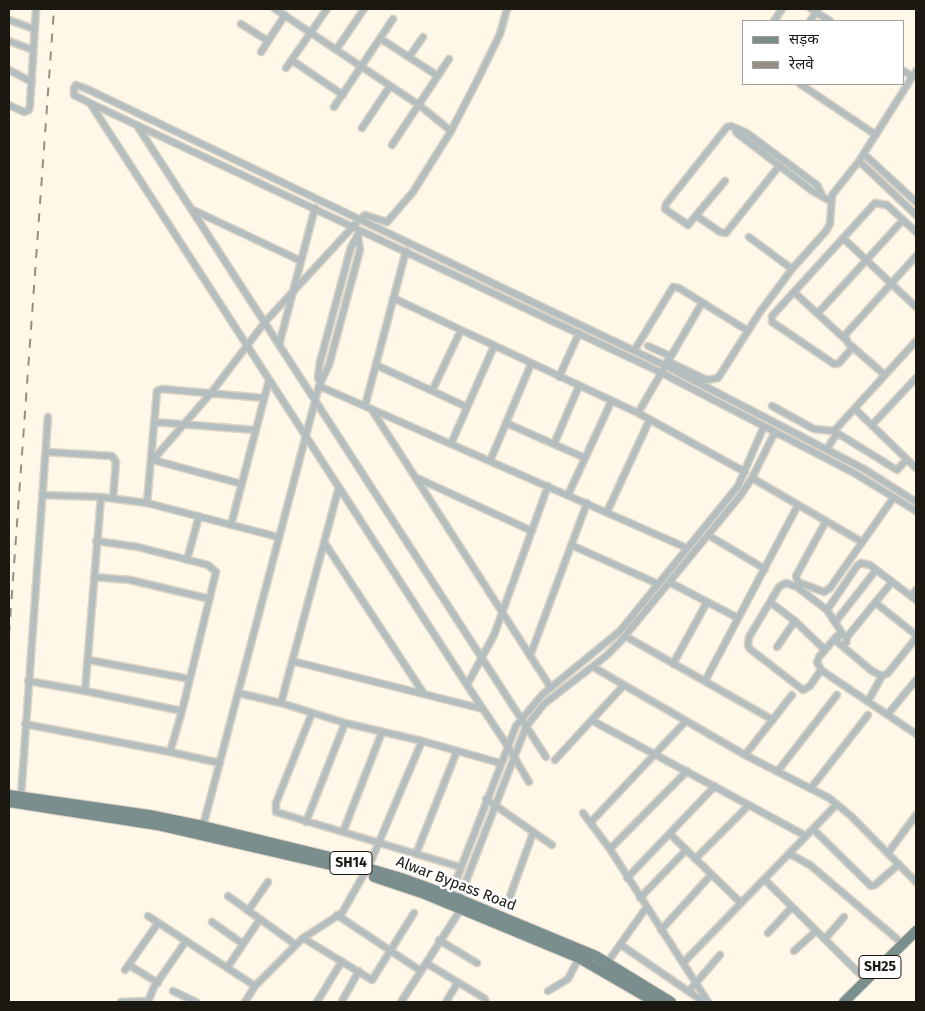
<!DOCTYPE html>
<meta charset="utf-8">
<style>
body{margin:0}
#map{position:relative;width:925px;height:1011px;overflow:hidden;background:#fff7e8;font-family:"Fira Sans","Noto Sans Devanagari",sans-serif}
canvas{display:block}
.frame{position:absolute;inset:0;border:10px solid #1b1711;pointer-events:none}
.legend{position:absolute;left:742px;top:20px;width:162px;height:65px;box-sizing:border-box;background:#fff;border:1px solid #a4a2a0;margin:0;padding:6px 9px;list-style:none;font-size:15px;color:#1b1711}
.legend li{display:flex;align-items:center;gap:10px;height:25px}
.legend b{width:25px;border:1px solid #a4a2a0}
</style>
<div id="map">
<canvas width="925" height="1011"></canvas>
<div class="frame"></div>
<ul class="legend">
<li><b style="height:6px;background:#7a8e8d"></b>सड़क</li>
<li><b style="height:6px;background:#958f84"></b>रेलवे</li>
</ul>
</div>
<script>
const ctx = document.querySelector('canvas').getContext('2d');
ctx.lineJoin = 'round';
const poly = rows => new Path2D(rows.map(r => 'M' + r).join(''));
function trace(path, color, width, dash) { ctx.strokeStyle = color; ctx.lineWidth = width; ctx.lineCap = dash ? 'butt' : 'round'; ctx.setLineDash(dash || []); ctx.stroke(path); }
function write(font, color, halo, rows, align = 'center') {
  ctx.font = font + ' "Fira Sans",sans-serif'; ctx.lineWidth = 5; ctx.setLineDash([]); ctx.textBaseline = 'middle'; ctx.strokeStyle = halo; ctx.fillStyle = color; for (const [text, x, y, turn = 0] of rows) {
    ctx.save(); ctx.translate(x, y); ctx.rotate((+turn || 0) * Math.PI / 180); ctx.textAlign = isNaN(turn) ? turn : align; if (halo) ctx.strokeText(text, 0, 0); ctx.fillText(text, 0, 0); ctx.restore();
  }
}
const minor = poly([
 [275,9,419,105,451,131],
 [811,9,830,21],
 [9,20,34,29],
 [774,21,782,9],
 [810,21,818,10],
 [241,24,268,41],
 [381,39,438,76],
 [9,41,33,50],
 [336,50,364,9],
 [261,52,285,15],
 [409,57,423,37],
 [293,61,343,95],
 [286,68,327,9],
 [9,70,32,82],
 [904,71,913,77],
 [800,84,876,135],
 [90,103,467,685],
 [9,105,24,112,29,110,30,105,36,9],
 [334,107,393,19],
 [138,127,546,757],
 [362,128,390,86],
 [737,129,736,132,738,134,811,190,830,201],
 [392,145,449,59],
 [864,154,916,202],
 [859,161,916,215],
 [725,181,688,225,665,209,666,204,727,127,731,126,747,133,817,185,822,195],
 [191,209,301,261],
 [697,216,720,232,726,233,779,166],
 [749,237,792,269],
 [843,238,916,307],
 [794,292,845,339],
 [393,298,638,413,745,472],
 [818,313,903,220],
 [279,345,315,208],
 [648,346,670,356],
 [853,347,839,363,834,364,772,322,772,316,875,203,887,205,916,232],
 [634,351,673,287,679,288,748,331],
 [667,361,707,380,718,378,760,312,792,269,826,231,830,224,832,195,859,161,916,71],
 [376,365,467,407],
 [885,375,848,343,845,335,916,256],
 [559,377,579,333],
 [320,382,318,378,320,362,351,247,358,235],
 [319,386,687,548],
 [432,391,461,330],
 [365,406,406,251],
 [772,406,814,429,834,431,916,341],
 [855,409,916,468],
 [372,410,551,688],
 [638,413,702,303],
 [154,422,255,430],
 [506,423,585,458],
 [872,425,916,378],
 [834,431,897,470,907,459],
 [451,444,494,346],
 [554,444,579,386],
 [827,449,837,433],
 [46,452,112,456,116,462,113,498],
 [153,460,242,484],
 [490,461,531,364],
 [151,462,211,393,265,322,359,220,365,215,387,222,413,192,451,131,477,81,500,34,507,9],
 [417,478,532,531],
 [752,478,862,542],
 [42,495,101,497,147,503,278,537],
 [568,495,611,402],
 [916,502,866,470,664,365,87,89,76,85,74,88,74,95,90,103,660,372,854,473,916,511],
 [147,503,157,391,162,389,264,398],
 [607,512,650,419],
 [826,521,796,576,798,582,824,592,830,588,894,497],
 [231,525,269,380],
 [708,535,765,569],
 [96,541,138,547,208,565,216,572,182,711],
 [324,542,424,694],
 [571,545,658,584],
 [187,560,199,516],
 [94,577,130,580,210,599],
 [669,582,738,618],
 [911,596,916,590],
 [770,602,795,621,824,649],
 [876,603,916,635],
 [827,610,857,566,861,563,870,565,916,600],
 [836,621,876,570],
 [625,636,773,720],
 [837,636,819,657,817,662,821,670,916,734],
 [847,637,840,634,836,641,841,645,846,643,847,637,892,582],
 [841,645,872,671,882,676,888,673,916,638],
 [777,647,795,621],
 [530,656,587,503],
 [89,660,190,679],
 [292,661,483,709],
 [673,664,707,602],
 [593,667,745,755,829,798,851,816,916,882],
 [821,670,810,686,803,690,750,649,748,645,749,637,779,587,786,583,797,587,827,610,842,633],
 [28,681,85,691],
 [705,681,798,505],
 [238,693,319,386,329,365,360,250,358,237],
 [868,701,882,676],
 [281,703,339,487],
 [312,713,276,803,276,812,460,867],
 [888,714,916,680],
 [593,721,806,836],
 [25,724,170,752,182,711,85,691,101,497],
 [170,752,220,763],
 [745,755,792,695],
 [555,760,624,685],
 [777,772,837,695],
 [529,782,507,745,467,685,494,635,548,486],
 [811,788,868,715],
 [21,796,48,417],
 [486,799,552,845],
 [583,813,610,849,708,1002],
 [306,822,345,723],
 [591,822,686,721],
 [203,826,238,693,281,703,345,723,422,741],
 [813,829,871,886,875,885,899,864],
 [343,832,382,732],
 [670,834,741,903],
 [610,849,687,771],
 [888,853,916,815],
 [416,854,457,751],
 [790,854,810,865,903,944],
 [695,859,749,805],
 [368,868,422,741,500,763],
 [627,878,715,786],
 [764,879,866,980],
 [228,896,296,945],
 [450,896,516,726,543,694,620,631,738,486,764,426],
 [640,898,686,850],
 [459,899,526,727,544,704,606,656,620,642,740,496,752,478,775,432],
 [509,899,533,833],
 [248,911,268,882],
 [337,915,421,971],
 [148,916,255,986],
 [212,922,243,944],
 [661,930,711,875],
 [768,933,792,907],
 [303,938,372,980,414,913],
 [825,939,844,917],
 [439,940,477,963],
 [621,945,704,1002],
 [794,951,816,931],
 [684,962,837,804],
 [426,963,484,998,486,1002],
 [607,963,646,908],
 [129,965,158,983],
 [227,968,260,919],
 [125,970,158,923],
 [173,991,196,1002],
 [548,991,568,979,579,958],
 [689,991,720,955],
 [342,1001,359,971],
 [121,1002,149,1001],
 [148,1002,154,987,186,941],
 [245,1002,255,986,303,938,342,913,364,874],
 [317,1002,342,961],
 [401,1002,461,909],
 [446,1002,458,982]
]);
const primary = poly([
 [9,795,149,815,203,826,326,856,401,878,459,899,596,956,671,1002],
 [9,802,157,825,348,869],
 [374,877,422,893,579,958,655,1002],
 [844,1002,916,931]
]);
trace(minor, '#dbd3c6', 9);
trace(primary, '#dbd3c6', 12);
trace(minor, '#b4bebe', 6);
trace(primary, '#7a8e8d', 10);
trace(poly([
 [9,635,54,9]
]), '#958f84', 2, [9, 9]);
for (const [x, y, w] of [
 [351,863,42],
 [880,967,42]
]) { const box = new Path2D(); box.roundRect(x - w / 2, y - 11.5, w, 23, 4); ctx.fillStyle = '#fff'; ctx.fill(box); trace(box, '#1b1711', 1); }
write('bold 14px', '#1b1711', null, [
 ["SH14",351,863],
 ["SH25",880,967]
]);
write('15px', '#1b1711', '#fff', [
 ["Alwar Bypass Road",456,884,21]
]);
</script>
